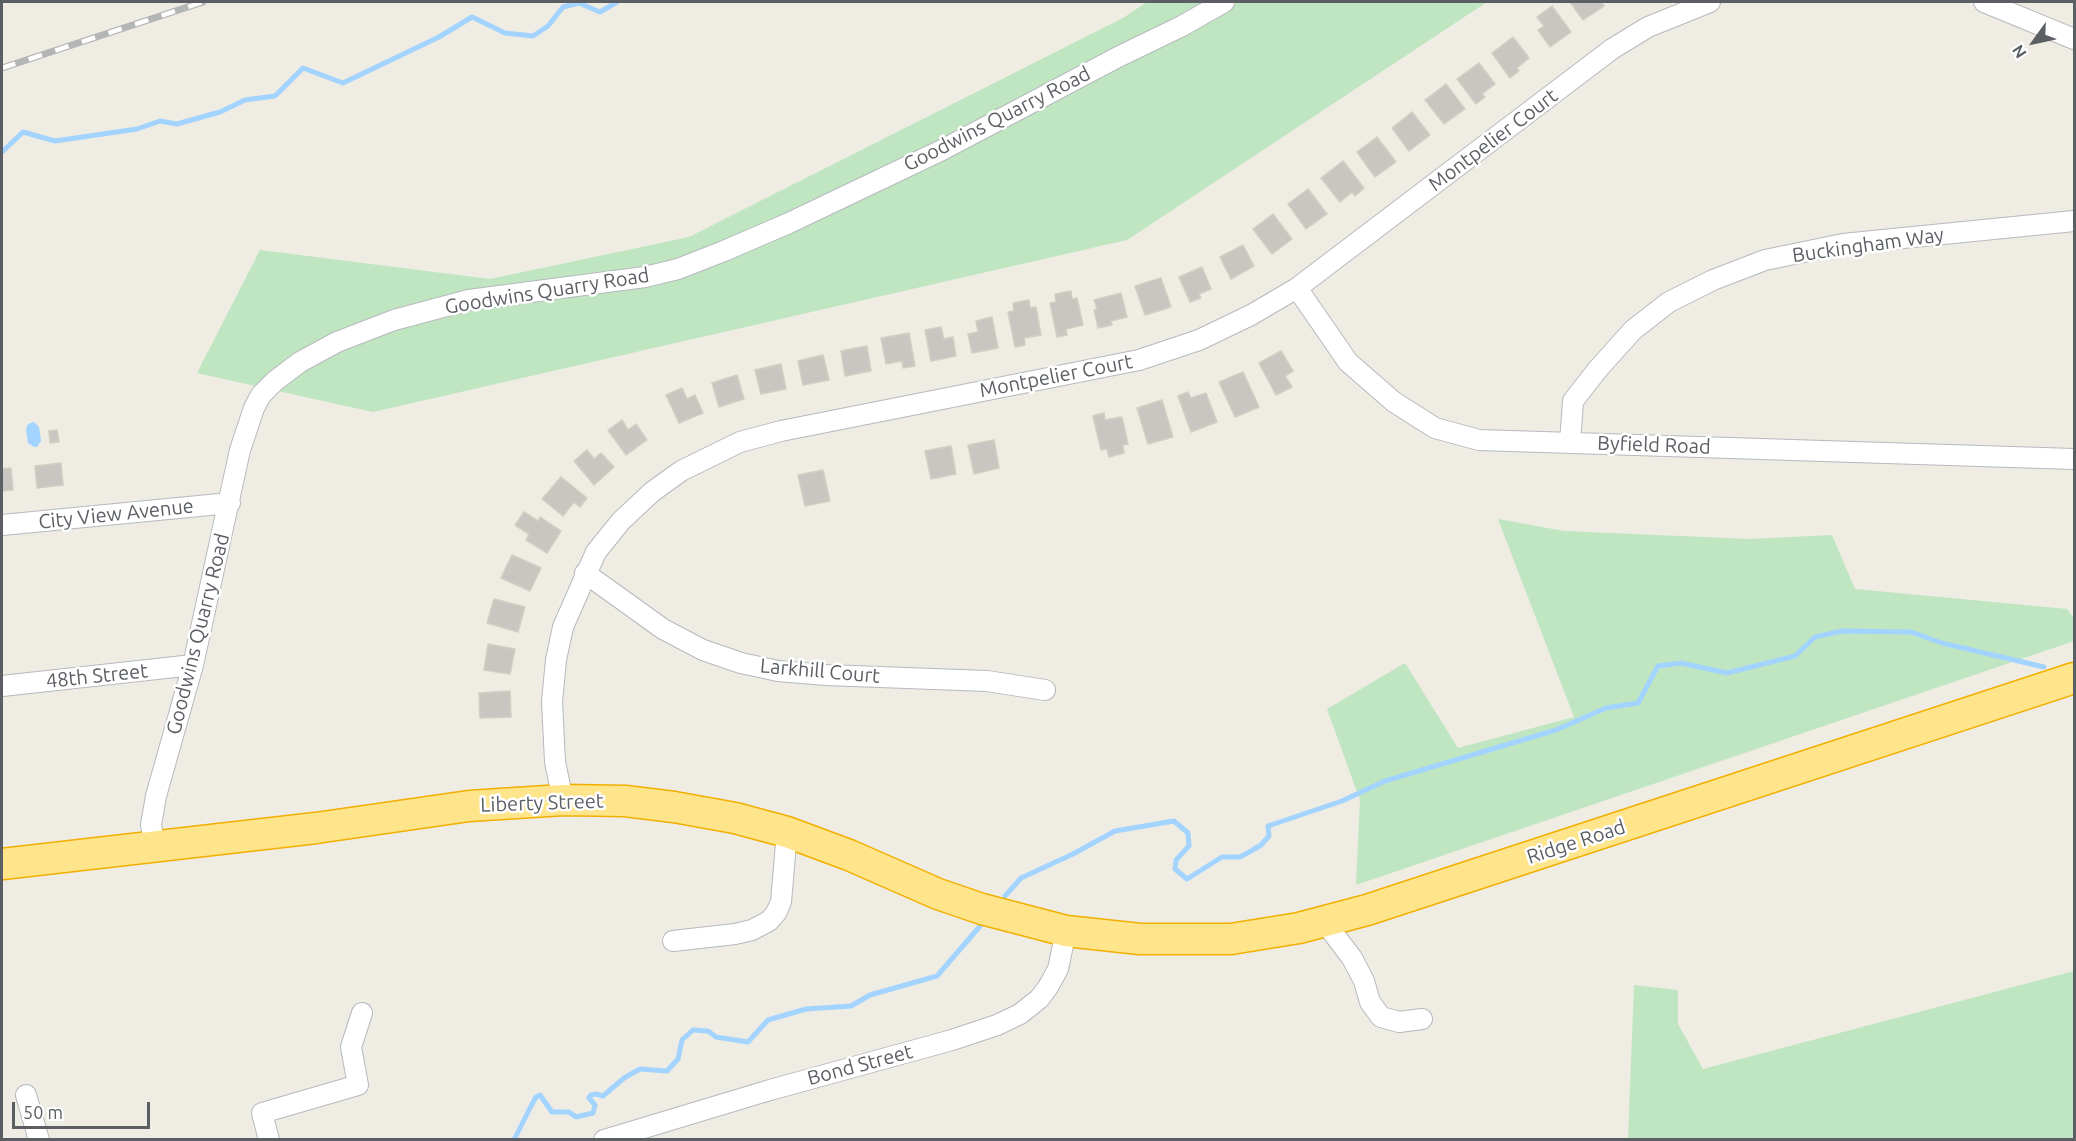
<!DOCTYPE html>
<style>
body{margin:0}
#map{position:relative;width:2076px;height:1141px;overflow:hidden;background:#eeece3;font-family:Ubuntu,sans-serif}
canvas{display:block}
.frame{position:absolute;inset:0;border:3px solid #5b5f64;pointer-events:none}
.north{position:absolute;left:2004px;top:12px;width:60px;height:60px;-webkit-text-stroke:4px #fff;paint-order:stroke;rotate:237deg;font-size:16px;font-weight:700;line-height:24px;text-align:center;color:#5b5f64}
.north::after{content:'';display:block;margin:auto;width:21px;height:27px;background:#5b5f64;clip-path:polygon(50% 0,100% 100%,50% 72%,0 100%)}
.scale{position:absolute;left:12px;top:1102px;width:138px;height:27px;box-sizing:border-box;border:3px solid #5b5f64;border-top:0;padding-left:8px;font-size:18px;line-height:21px;white-space:nowrap;color:#5b5f64;-webkit-text-stroke:4px #fff;paint-order:stroke}
</style>
<div id="map">
<canvas width="2076" height="1141"></canvas>
<div class="frame"></div>
<div class="north">N</div>
<div class="scale">50 m</div>
</div>
<script>
const ctx = document.querySelector('canvas').getContext('2d');
ctx.lineJoin = 'round';
function fill(path, color) { ctx.fillStyle = color; ctx.fill(path, 'evenodd'); }
const poly = rows => new Path2D(rows.map(r => 'M' + r).join(''));
function trace(path, color, width, dash) { ctx.strokeStyle = color; ctx.lineWidth = width; ctx.lineCap = dash ? 'butt' : 'round'; ctx.setLineDash(dash || []); ctx.stroke(path); }
function write(font, color, halo, rows, align = 'center') {
  ctx.font = font + ' Ubuntu,sans-serif'; ctx.lineWidth = 5; ctx.setLineDash([]); ctx.textBaseline = 'middle'; ctx.strokeStyle = halo; ctx.fillStyle = color; for (const [text, x, y, turn = 0] of rows) {
    ctx.save(); ctx.translate(x, y); ctx.rotate((+turn || 0) * Math.PI / 180); ctx.textAlign = isNaN(turn) ? turn : align; if (halo) ctx.strokeText(text, 0, 0); ctx.fillText(text, 0, 0); ctx.restore();
  }
}
fill(poly([
 [1147,2,1487,2,1127,240,373,412,197,373,260,250,490,279,689,237,1123,18],
 [1498,519,1564,531,1750,539,1832,535,1855,589,2067,609,2074,618,2074,641,1356,885,1360,800,1327,709,1405,663,1458,748,1574,717],
 [2074,971,2074,1139,1628,1139,1634,985,1678,990,1678,1024,1703,1069]
]), '#bfe6c1');
fill(poly([
 [34,422,39,427,41,441,37,447,34,447,28,443,26,429,28,424]
]), '#a3d3ff');
trace(poly([
 [2,152,23,132,55,141,137,129,160,121,177,124,220,112,245,100,275,96,303,68,343,83,439,37,472,17,505,33,533,36,548,26,563,7,579,3,600,12,617,2],
 [1005,896,1021,878,1073,854,1115,831,1174,821,1188,833,1189,846,1176,860,1175,869,1187,879,1222,857,1240,857,1251,851,1261,845,1269,836,1268,826,1342,801,1385,781,1556,730,1606,708,1638,703,1658,666,1681,663,1727,673,1795,656,1815,637,1842,631,1911,632,1942,643,2044,667],
 [514,1140,530,1108,536,1097,540,1095,552,1112,569,1112,576,1117,593,1113,595,1105,589,1098,591,1095,596,1094,603,1096,624,1078,640,1069,667,1071,678,1059,682,1040,693,1030,708,1031,716,1037,748,1042,768,1020,806,1009,851,1006,870,995,937,976,981,925]
]), '#a3d3ff', 5);
const building = poly([
 [1570,2,1601,2,1604,6,1583,20,1570,2],
 [1552,6,1571,32,1550,47,1538,30,1544,26,1537,17,1552,6],
 [1513,37,1529,58,1517,68,1519,71,1510,78,1492,53,1513,37],
 [1479,63,1495,84,1482,94,1485,97,1476,104,1457,79,1479,63],
 [1446,84,1465,109,1444,124,1425,100,1446,84],
 [1412,112,1430,135,1409,151,1392,128,1412,112],
 [1377,137,1396,162,1375,177,1357,152,1377,137],
 [1343,161,1364,188,1355,196,1352,192,1340,202,1321,178,1343,161],
 [1308,189,1327,214,1306,229,1288,204,1308,189],
 [1273,214,1292,239,1272,254,1253,229,1273,214],
 [1243,245,1254,266,1231,279,1220,257,1243,245],
 [1202,267,1211,289,1199,294,1201,298,1190,302,1179,277,1202,267],
 [1161,278,1171,307,1145,315,1135,286,1161,278],
 [1071,291,1072,299,1077,298,1083,325,1066,329,1067,335,1057,337,1050,303,1056,302,1055,294,1071,291],
 [1121,293,1127,317,1111,321,1112,325,1098,328,1094,310,1097,309,1094,300,1121,293],
 [1029,300,1030,308,1036,307,1041,335,1024,338,1025,345,1015,347,1008,312,1014,311,1013,303,1029,300],
 [992,317,998,348,972,353,968,334,978,332,976,321,992,317],
 [941,327,944,339,953,337,956,356,931,361,925,330,941,327],
 [909,333,915,366,903,368,902,361,886,364,881,338,909,333],
 [867,346,871,371,845,376,841,351,867,346],
 [1281,351,1293,371,1285,376,1292,387,1276,395,1259,363,1281,351],
 [823,355,829,380,803,385,798,361,823,355],
 [781,364,786,389,761,394,755,370,781,364],
 [1243,372,1259,407,1235,417,1219,382,1243,372],
 [737,375,744,399,719,407,712,383,737,375],
 [682,388,687,399,695,395,703,413,679,423,666,395,682,388],
 [1188,392,1191,398,1206,393,1217,422,1191,432,1178,396,1188,392],
 [1162,400,1173,437,1148,444,1137,408,1162,400],
 [1104,413,1105,420,1122,417,1128,444,1123,445,1124,453,1109,457,1107,449,1101,450,1093,416,1104,413],
 [622,420,628,430,636,424,647,440,626,455,608,430,622,420],
 [57,430,59,442,50,443,49,431,57,430],
 [994,440,999,468,974,474,968,445,994,440],
 [951,446,956,474,931,479,925,451,951,446],
 [587,450,594,459,601,453,614,467,594,485,574,461,587,450],
 [61,463,63,485,37,488,35,466,61,463],
 [11,468,13,490,2,491,2,469,11,468],
 [823,470,830,501,805,506,798,475,823,470],
 [561,477,587,498,580,507,574,502,563,516,542,499,561,477],
 [524,512,538,521,540,517,561,531,547,553,526,540,529,534,515,525,524,512],
 [512,555,541,568,530,591,501,578,512,555],
 [494,599,525,607,518,632,487,623,494,599],
 [488,644,515,649,510,674,484,670,488,644],
 [510,691,511,717,480,718,479,693,510,691]
]);
fill(building, '#c9c6c1');
trace(building, '#d3cec2', 1.5);
const minor = poly([
 [1984,2,2074,39],
 [1297,288,1348,362,1394,402,1435,428,1479,440,2074,459],
 [1570,443,1573,401,1598,369,1633,330,1669,302,1713,280,1765,260,1843,244,2074,221],
 [2,525,230,503],
 [585,573,663,629,703,650,741,663,778,671,826,675,987,681,1045,690],
 [2,686,193,665],
 [563,800,555,762,552,701,556,660,563,627,596,552,621,521,652,492,681,471,740,442,781,431,1139,360,1199,340,1251,315,1297,288,1612,49,1648,27,1710,2],
 [155,848,151,825,156,796,193,665,240,450,254,408,261,395,275,381,300,362,337,342,394,320,469,300,645,277,678,269,724,251,789,223,942,150,1118,57,1182,26,1224,2],
 [1329,920,1333,933,1352,958,1364,981,1370,1002,1381,1017,1399,1022,1422,1019],
 [673,941,735,934,752,930,769,921,776,913,781,902,787,832],
 [26,1095,39,1140],
 [269,1140,262,1113,358,1085,351,1047,362,1013],
 [604,1140,770,1090,952,1040,997,1025,1020,1014,1039,999,1048,987,1058,969,1066,931]
]);
const highway = poly([
 [2,864,316,828,469,806,563,800,625,801,674,807,735,818,787,832,849,855,938,894,982,909,1066,931,1140,939,1231,939,1299,928,1367,910,2074,678]
]);
trace(minor, '#b6b9be', 22);
trace(highway, '#f2af00', 33);
trace(minor, '#fff', 20);
trace(highway, '#fee58b', 30);
const rail = poly([
 [2,68,203,2]
]);
trace(rail, '#b4b5b5', 7);
trace(rail, '#fff', 4.5, [14]);
write('20px', '#5b5f64', '#fff', [
 ["Goodwins Quarry Road",997,119,-27],
 ["Montpelier Court",1493,140,-37],
 ["Buckingham Way",1868,245,-8],
 ["Goodwins Quarry Road",547,291,-9],
 ["Montpelier Court",1056,376,-11],
 ["Byfield Road",1654,445,2],
 ["City View Avenue",116,514,-6],
 ["Goodwins Quarry Road",198,634,-76],
 ["Larkhill Court",820,671,5],
 ["48th Street",97,676,-6],
 ["Liberty Street",542,803,-2],
 ["Ridge Road",1576,842,-18],
 ["Bond Street",860,1065,-15]
]);
</script>
